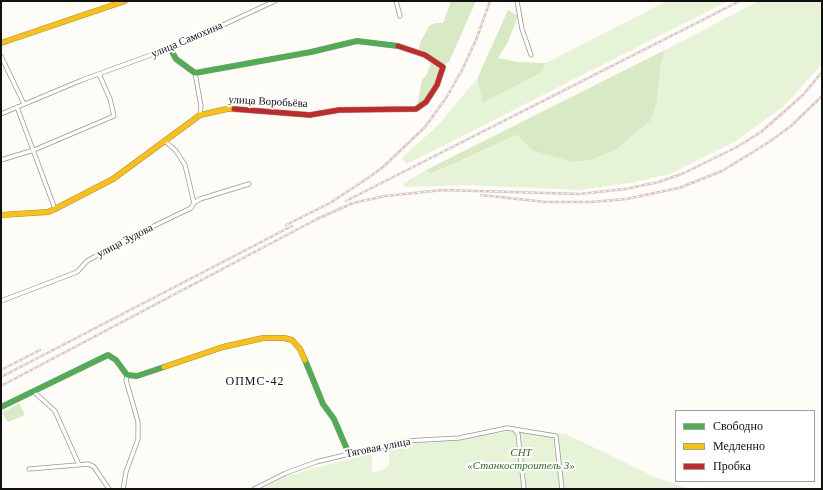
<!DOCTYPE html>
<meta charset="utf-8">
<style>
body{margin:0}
#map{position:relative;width:823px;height:490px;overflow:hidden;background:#fdfcf7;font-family:"Times New Roman",serif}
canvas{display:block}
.frame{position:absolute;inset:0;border:2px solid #111;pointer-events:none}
.legend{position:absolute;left:675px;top:410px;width:140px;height:72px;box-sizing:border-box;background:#fff;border:1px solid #a0a0a0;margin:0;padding:5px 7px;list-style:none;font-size:12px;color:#111}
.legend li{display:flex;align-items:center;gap:8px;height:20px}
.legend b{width:20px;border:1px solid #a0a0a0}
</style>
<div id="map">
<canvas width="823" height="490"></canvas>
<div class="frame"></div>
<ul class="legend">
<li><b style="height:5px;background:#4caf50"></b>Свободно</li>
<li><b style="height:5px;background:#ffc107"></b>Медленно</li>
<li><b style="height:5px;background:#c62828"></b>Пробка</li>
</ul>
</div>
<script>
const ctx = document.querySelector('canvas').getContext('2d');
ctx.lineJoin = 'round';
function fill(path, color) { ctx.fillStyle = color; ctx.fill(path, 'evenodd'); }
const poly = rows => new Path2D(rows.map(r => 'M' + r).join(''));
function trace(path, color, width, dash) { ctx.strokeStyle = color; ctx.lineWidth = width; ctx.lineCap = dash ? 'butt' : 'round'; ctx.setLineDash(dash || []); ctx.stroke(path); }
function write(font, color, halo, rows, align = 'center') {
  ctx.font = font + ' "Times New Roman",serif'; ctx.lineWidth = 4; ctx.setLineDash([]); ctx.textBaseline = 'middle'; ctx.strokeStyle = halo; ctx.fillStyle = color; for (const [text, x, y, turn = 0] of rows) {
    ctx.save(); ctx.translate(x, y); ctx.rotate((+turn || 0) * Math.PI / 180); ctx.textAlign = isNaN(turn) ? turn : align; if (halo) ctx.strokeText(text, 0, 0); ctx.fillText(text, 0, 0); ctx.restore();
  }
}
fill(poly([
 [667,1,728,1,407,164,402,158,439,124,477,79,484,103,539,74,546,63],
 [759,1,822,1,822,64,783,107,734,142,670,174,630,183,578,190,467,185,405,187,404,183,426,170,432,174,518,135,532,150,657,101,661,64,665,50],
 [514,429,566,434,655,477,690,489,262,489,286,476,372,453,372,470,370,473,383,470,389,465,389,449,408,444,512,431]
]), '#e7f3d7');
fill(poly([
 [451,1,476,1,449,62,441,66,440,78,421,105,417,106,422,80,427,74,433,57,419,49,420,43,429,26,435,23,443,23],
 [508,10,518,16,508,42,498,58,518,62,546,63,539,74,483,103,477,79],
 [665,50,661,64,657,101,651,120,615,150,590,160,572,162,532,150,517,135,431,174,426,170],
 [19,403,25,415,8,422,2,413]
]), '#d8eac5');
const street = poly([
 [396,1,400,16],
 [517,1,522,29,531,55],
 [1,56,24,104],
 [195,73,201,106,200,115],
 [17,107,55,209],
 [1,114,82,80,184,43,275,1],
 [165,141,176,151,185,165,194,203],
 [1,160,34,150,114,116,110,99,99,74],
 [1,301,77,272,87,261,129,238,191,208,194,203,200,199,249,184],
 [34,392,55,411,79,465],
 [514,429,518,434,524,489],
 [29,469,89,464,94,467,109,489],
 [123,489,126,472,138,439,138,422,126,380,127,375],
 [254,489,286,473,316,462,349,454,405,441,459,438,507,428,556,436,562,489]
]);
const fast = poly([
 [170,48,176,59,195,73,311,52,357,41,398,46],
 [305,360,323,404,334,419,349,454],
 [1,407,108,355,116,360,127,375,137,376,164,367]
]);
const slow = poly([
 [1,43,125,1],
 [1,215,48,212,55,209,113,179,200,115,227,109,234,109],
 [164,367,223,347,263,338,284,338,292,340,300,349,305,360]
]);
const jam = poly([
 [234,109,310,115,339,110,416,109,426,102,437,85,443,67,425,55,398,46]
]);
trace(street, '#979795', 5);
trace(fast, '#8e8d8b', 6);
trace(slow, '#8e8d8b', 6);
trace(jam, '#8e8d8b', 6);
trace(street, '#fffffe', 3.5);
trace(fast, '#4caf50', 5);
trace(slow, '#ffc107', 5);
trace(jam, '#c62828', 5);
const rail = poly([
 [481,195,546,202,591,202,626,199,679,188,722,171,769,142,791,126,822,96],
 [346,201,740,1],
 [286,225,330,203,371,176,383,167,425,127,446,98,462,70,476,40,490,1],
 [1,370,40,350],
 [1,377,292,226],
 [1,386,317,219,353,203,385,196,443,190,580,194,625,189,659,182,684,173,737,147,761,132,803,95,822,72]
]);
trace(rail, '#d9c6c7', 2.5);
trace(rail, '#fff', 1, [3]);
write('11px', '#111', '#fff', [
 ["улица Самохина",187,40,-23],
 ["улица Воробьёва",268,102,3],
 ["улица Зудова",125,241,-27],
 ["Тяговая улица",378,448,-11]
]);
write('italic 11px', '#2f6b1f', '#fff', [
 ["СНТ",521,453],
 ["«Станкостроитель 3»",521,466]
]);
ctx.letterSpacing = '1px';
write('12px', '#111', '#fff', [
 ["ОПМС-42",255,382]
]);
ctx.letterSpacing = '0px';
</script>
